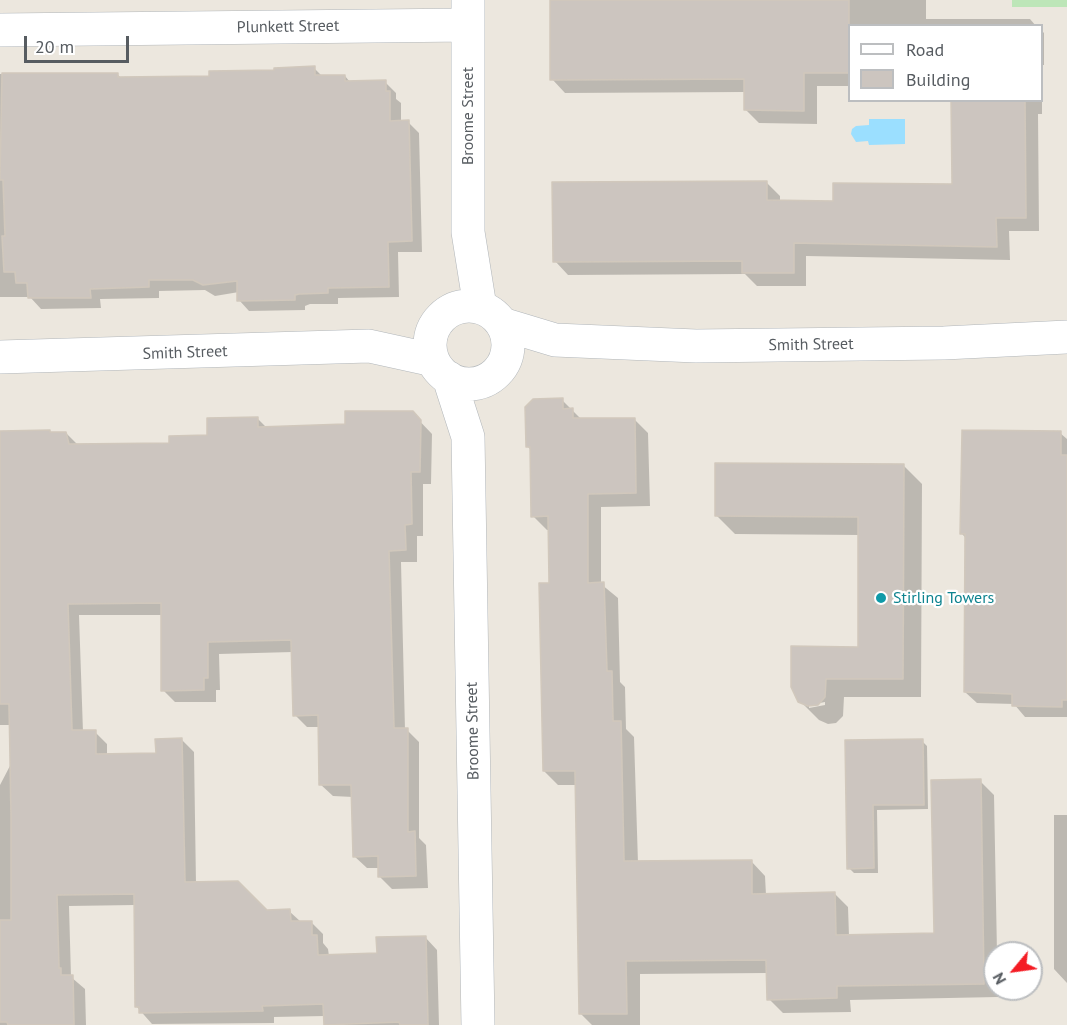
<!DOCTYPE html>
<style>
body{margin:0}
#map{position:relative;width:1067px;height:1025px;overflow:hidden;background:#ece7de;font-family:"PT Sans",sans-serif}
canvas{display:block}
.legend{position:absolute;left:848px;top:24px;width:195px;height:78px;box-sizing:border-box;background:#fff;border:2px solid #bcbec0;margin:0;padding:8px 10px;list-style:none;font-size:18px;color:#575c61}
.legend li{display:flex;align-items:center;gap:12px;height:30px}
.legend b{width:30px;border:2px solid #bcbec0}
.north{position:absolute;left:983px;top:941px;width:60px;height:60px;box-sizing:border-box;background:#fff;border:2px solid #bcbec0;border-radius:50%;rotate:241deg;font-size:16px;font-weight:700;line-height:24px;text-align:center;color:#575c61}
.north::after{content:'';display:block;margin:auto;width:21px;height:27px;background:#f41c24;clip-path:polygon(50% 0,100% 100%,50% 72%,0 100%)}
.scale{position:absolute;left:24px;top:36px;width:105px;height:27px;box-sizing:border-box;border:3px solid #575c61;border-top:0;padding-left:8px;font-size:18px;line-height:21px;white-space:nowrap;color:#575c61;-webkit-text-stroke:4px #fff;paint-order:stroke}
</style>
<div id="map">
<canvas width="1067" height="1025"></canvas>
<ul class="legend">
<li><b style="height:8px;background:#fff"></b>Road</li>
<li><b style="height:16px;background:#ccc5bf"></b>Building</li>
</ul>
<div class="north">N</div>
<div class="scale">20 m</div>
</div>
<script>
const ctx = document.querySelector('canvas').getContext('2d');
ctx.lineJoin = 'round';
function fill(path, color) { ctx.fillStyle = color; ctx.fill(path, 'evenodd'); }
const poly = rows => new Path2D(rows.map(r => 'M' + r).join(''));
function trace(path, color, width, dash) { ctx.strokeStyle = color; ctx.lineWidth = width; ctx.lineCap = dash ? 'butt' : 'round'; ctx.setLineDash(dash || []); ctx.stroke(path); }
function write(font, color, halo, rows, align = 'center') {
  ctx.font = font + ' "PT Sans",sans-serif'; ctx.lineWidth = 4.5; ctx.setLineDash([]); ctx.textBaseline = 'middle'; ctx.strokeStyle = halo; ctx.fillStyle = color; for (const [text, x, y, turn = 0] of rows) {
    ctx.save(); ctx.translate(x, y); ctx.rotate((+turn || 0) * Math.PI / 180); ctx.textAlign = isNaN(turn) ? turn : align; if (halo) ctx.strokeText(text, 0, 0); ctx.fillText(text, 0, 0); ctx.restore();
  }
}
fill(poly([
 [1012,0,1067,0,1067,7,1012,7]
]), '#bde6b8');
fill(poly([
 [869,119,905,119,905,144,869,145,868,141,856,142,851,134,852,129,856,126,869,125]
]), '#9bdfff');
fill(poly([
 [752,0,926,0,926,19,1030,19,1036,26,850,26,850,86,817,86,817,124,759,123,746,110,745,92,565,93,552,79],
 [1042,31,1044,33,1044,65,1042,65],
 [314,68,323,77,345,76,350,82,385,82,396,93,396,99,401,103,401,122,408,122,419,133,422,252,398,252,399,297,338,298,338,304,310,304,305,306,305,310,249,311,239,300,239,292,215,296,205,290,159,291,159,298,100,299,101,308,41,309,30,297,0,297,0,74,117,74,121,78,210,77],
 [1042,78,1042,114,1038,114,1039,231,1009,231,1010,260,806,256,806,286,757,286,745,274,568,275,555,261,767,183,780,196,780,202,834,202,954,186,953,100,1042,100],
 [562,400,582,420,634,419,648,433,650,506,601,507,601,584,618,598,620,682,625,687,626,729,634,737,638,863,751,861,765,876,766,895,834,893,848,907,849,936,935,935,980,781,994,795,997,953,995,953,995,989,998,989,998,997,850,1000,851,1012,783,1013,769,999,768,973,640,974,640,1025,592,1025,581,1014,577,785,558,785,544,771,551,585,550,530,547,530,533,516,532,451,527,446],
 [412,413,432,434,431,484,423,484,423,536,417,536,417,562,401,562,405,730,407,730,419,742,419,838,426,845,428,888,392,889,380,877,379,868,367,868,354,856,353,797,333,796,320,784,320,727,307,727,295,715,293,652,219,654,220,690,216,690,216,702,175,702,163,690,162,615,79,615,83,732,95,732,107,744,107,755,157,754,181,739,194,752,196,884,266,912,289,911,301,922,311,922,323,934,323,943,328,949,329,956,379,954,425,937,437,950,439,1025,326,1025,325,1016,274,1017,274,1023,152,1024,137,1007,135,905,69,906,71,977,85,989,86,1025,0,1025,0,785,12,762,11,725,0,725,0,432,50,432,52,434,66,433,78,445,171,445,209,436,257,418,267,428,346,426],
 [1060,433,1067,439,1067,717,1025,717,1014,704,977,703,965,692,967,539,962,534],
 [903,465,922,484,921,697,844,697,843,716,836,723,828,724,819,720,800,701,859,649,859,535,735,534,717,516],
 [825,702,825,705,809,708,809,705],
 [922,741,927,746,928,809,877,810,878,873,854,873,849,868,846,742],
 [1054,815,1067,815,1067,983,1054,969]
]), '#0003');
const building = poly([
 [550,0,849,0,849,73,804,73,804,111,744,110,744,79,550,80,550,0],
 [315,66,315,75,345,75,345,81,386,80,386,91,390,91,390,121,409,120,412,241,388,242,389,287,328,288,328,293,299,294,295,295,295,300,237,301,237,281,203,285,193,280,149,280,149,287,90,289,91,298,28,298,27,283,16,283,15,272,4,272,2,236,5,236,3,180,0,180,2,73,118,73,118,77,209,76,209,71,274,70,274,68,315,66],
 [951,100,1025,100,1026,218,996,218,997,247,794,243,794,273,742,273,742,261,553,262,552,182,767,181,767,200,833,201,833,183,952,184,951,100],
 [563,398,563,409,573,408,573,418,635,418,636,493,588,494,588,583,604,582,607,671,612,671,613,721,621,721,624,861,752,860,752,894,835,892,836,935,934,933,931,780,981,779,984,984,837,986,837,998,767,1000,766,960,626,961,627,1014,579,1014,575,771,543,771,539,583,549,583,548,516,531,517,530,447,526,447,525,407,533,399,563,398],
 [345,411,413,411,421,420,420,472,411,472,412,524,405,525,406,550,389,551,394,728,408,728,408,832,415,831,416,876,378,877,378,856,353,857,351,785,319,785,318,715,293,716,291,640,208,642,208,678,204,678,204,690,161,691,161,603,68,604,72,730,96,730,96,754,156,753,155,739,182,738,185,882,238,881,267,910,290,909,291,921,312,921,312,935,317,935,318,955,377,953,376,937,426,936,428,1025,400,1025,399,1022,324,1025,323,1004,262,1006,263,1011,139,1013,139,1007,135,1007,134,894,57,895,59,968,61,968,61,975,73,975,74,1025,8,1025,7,1022,0,1022,0,920,11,920,11,815,9,704,0,704,0,431,50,430,50,432,66,432,69,444,169,443,169,436,207,435,207,418,258,417,258,427,345,424,345,411],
 [962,430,1061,431,1061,455,1067,455,1067,700,1062,700,1062,707,1012,706,1012,694,964,692,965,534,960,534,962,430],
 [715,463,904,464,903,679,826,679,825,697,818,705,808,706,798,702,791,687,791,646,858,647,858,517,715,516,715,463],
 [923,739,924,805,873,805,874,868,847,869,845,740,923,739]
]);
fill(building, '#ccc5bf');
trace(building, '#d1c8bc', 1.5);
const minor = poly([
 [468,0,468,232,480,307],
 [0,30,468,25],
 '430 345a39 39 0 1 1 78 0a39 39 0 1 1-78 0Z',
 [502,324,555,340,696,346,944,343,1067,337],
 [0,357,369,346,433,360],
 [449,378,468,437,478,1025]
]);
trace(minor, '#b1b6ba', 34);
trace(minor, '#fff', 33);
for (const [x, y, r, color] of [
 [881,598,6,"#0f9aa8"]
]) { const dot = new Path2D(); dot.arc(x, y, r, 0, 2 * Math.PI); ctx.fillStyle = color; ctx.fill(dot); trace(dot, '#fff', 2); }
write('16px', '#575c61', '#fff', [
 ["Plunkett Street",288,27,-1],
 ["Broome Street",468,116,-90],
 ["Smith Street",811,345,-1],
 ["Smith Street",185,353,-2],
 ["Broome Street",473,731,-91]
]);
write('16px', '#0d838f', '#fff', [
 ["Stirling Towers",893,598]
], 'left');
</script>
